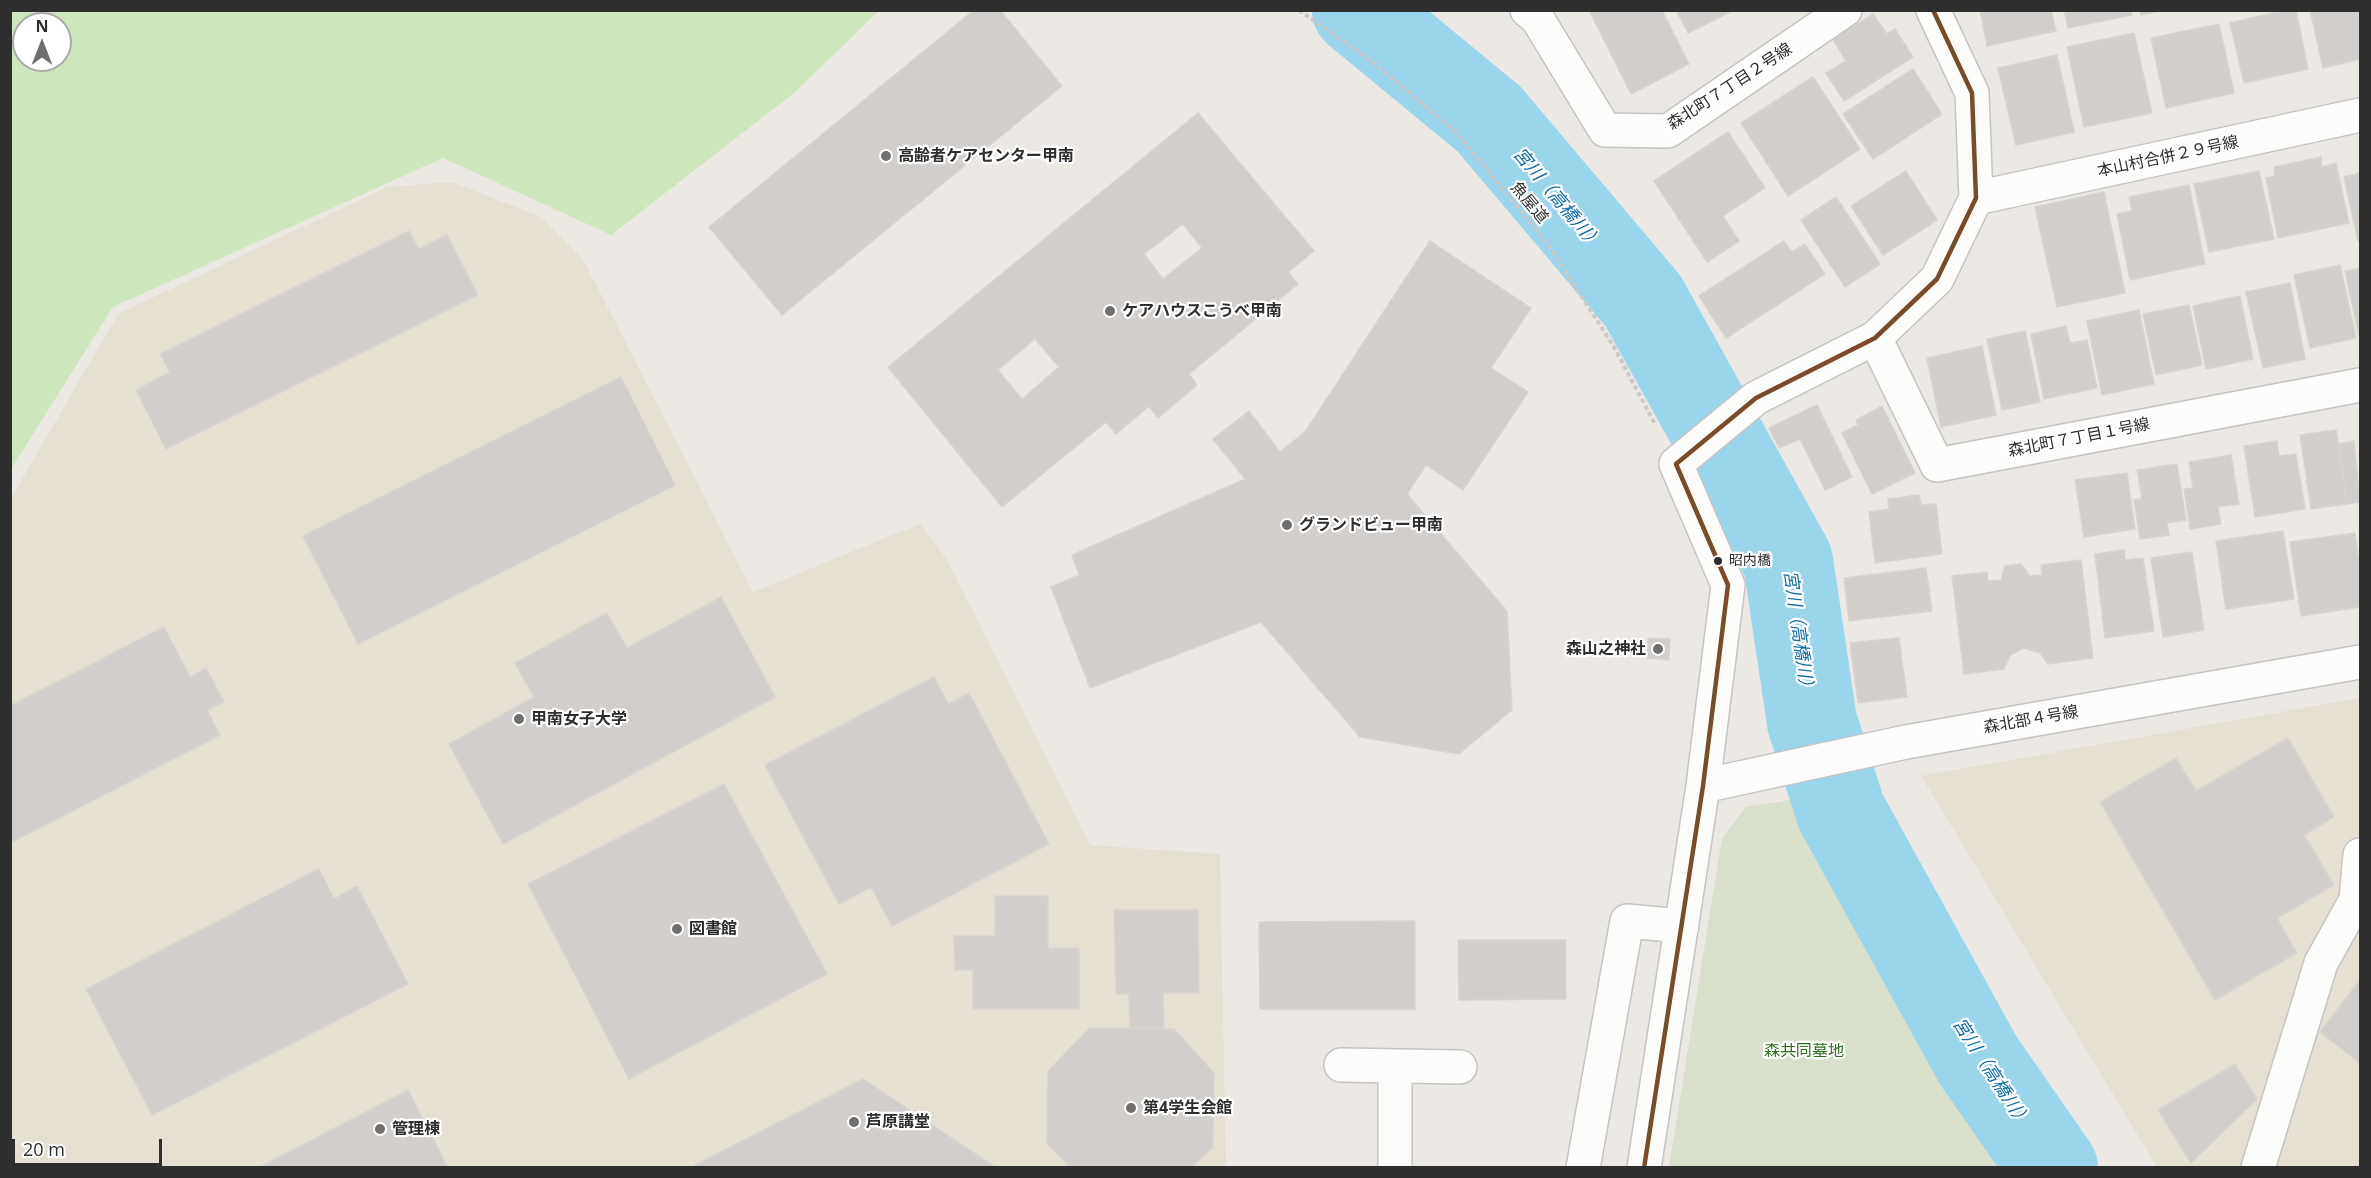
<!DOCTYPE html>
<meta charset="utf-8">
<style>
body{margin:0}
#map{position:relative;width:2371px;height:1178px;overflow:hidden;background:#ece8e4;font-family:"Open Sans",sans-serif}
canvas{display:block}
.frame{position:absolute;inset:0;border:12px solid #2e2e2e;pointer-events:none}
.north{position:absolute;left:12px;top:12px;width:60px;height:60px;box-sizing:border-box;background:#fff;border:2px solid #ababab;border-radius:50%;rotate:0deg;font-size:16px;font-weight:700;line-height:24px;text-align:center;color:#2e2e2e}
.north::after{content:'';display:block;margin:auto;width:21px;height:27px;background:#706f6e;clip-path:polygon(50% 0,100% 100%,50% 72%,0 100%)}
.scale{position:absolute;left:12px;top:1139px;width:150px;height:27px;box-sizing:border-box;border:3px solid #2e2e2e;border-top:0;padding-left:8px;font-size:18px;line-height:21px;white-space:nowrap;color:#2e2e2e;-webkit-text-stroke:4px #fff;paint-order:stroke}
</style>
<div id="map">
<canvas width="2371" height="1178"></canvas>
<div class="frame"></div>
<div class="north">N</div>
<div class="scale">20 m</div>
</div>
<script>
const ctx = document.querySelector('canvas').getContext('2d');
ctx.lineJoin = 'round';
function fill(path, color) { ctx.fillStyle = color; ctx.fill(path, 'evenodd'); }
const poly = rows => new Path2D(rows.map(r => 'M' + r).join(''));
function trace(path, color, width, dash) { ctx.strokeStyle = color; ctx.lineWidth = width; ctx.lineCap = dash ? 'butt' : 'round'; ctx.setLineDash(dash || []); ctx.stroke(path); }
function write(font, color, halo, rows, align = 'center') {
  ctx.font = font + ' "Open Sans","Noto Sans JP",sans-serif'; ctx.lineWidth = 4.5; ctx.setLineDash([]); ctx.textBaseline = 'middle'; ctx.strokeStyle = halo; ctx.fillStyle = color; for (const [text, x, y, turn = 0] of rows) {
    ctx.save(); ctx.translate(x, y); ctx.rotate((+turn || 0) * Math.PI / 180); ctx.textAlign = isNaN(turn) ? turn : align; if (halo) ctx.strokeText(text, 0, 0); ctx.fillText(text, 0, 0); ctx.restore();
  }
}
fill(poly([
 [452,182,541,217,583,259,753,592,920,524,946,558,1090,845,1220,854,1226,1167,11,1168,11,498,118,314,387,187],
 [2360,698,2360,1167,2157,1167,1921,776]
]), '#e6e0d3');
fill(poly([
 [11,10,879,10,879,11,794,93,611,235,443,158,113,307,11,469],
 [24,24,60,24,60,60,24,60]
]), '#cee6be');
fill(poly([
 [1803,798,1867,930,1959,1086,2018,1165,1975,1168,1669,1167,1722,838,1746,807]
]), '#d8e0cc');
trace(poly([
 [1357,10,1489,119,1643,301,1788,561,1812,722,1841,812,1978,1060,2053,1168]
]), '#99d6ec', 90);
const building = poly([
 [974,10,1000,10,1062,86,782,315,709,227,974,10],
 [1589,10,1662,10,1689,64,1631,94,1589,10],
 [1676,10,1734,10,1688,33,1676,10],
 [1980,10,2051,10,2056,31,1987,46,1980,10],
 [2064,10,2131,10,2132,15,2068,28,2064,10],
 [2140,10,2164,10,2141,15,2140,10],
 [2286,10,2296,10,2308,69,2244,83,2230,23,2286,10],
 [2310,10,2360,10,2360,59,2323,68,2310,10],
 [1873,14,1887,34,1895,29,1913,57,1844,101,1826,73,1846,61,1833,39,1873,14],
 [2219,24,2234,93,2166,108,2151,38,2219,24],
 [2134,33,2152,113,2084,127,2067,47,2134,33],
 [2057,55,2074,132,2016,145,1998,68,2057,55],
 [1913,69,1942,114,1873,159,1843,114,1913,69],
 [1813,77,1860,149,1788,196,1741,123,1813,77],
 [1198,113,1314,251,1288,272,1298,284,1189,374,1197,385,1158,418,1149,406,1116,434,1106,422,1002,507,888,367,1198,113],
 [1183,224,1202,248,1163,279,1144,254,1183,224],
 [1035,339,1059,367,1022,399,998,370,1035,339],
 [1728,132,1765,188,1723,216,1739,241,1707,262,1654,181,1728,132],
 [2321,157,2322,167,2336,163,2349,223,2278,238,2266,178,2275,176,2274,167,2321,157],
 [1906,171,1937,220,1883,255,1851,206,1906,171],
 [2259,171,2274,239,2209,252,2194,184,2259,171],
 [2360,173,2360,241,2358,241,2344,177,2360,173],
 [2189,185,2205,264,2130,280,2117,214,2132,211,2129,197,2189,185],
 [2104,192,2125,293,2057,307,2035,207,2104,192],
 [1836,197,1880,264,1845,287,1801,220,1836,197],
 [409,231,419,249,447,235,478,295,166,449,136,390,170,372,160,354,409,231],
 [1430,241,1531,308,1491,368,1528,392,1463,490,1426,465,1407,494,1507,611,1512,710,1459,754,1360,737,1261,622,1090,688,1051,587,1079,575,1072,555,1245,479,1213,439,1249,411,1280,452,1305,432,1430,241],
 [1784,241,1792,252,1805,244,1825,274,1726,338,1699,296,1784,241],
 [2340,265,2356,338,2310,348,2294,275,2340,265],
 [2360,268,2360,335,2359,336,2345,271,2360,268],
 [2290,283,2305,359,2263,368,2246,292,2290,283],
 [2240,296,2253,359,2206,369,2193,306,2240,296],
 [2189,305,2202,365,2156,375,2143,314,2189,305],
 [2139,310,2154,384,2102,395,2087,321,2139,310],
 [2066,326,2070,343,2087,340,2097,388,2044,399,2031,334,2066,326],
 [2025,331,2040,402,2002,410,1987,339,2025,331],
 [1982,346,1996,415,1941,427,1927,358,1982,346],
 [621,377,675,485,358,644,303,536,621,377],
 [1817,405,1852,477,1825,490,1800,439,1779,448,1769,428,1817,405],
 [1882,406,1915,473,1872,494,1842,433,1858,425,1856,420,1882,406],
 [2336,430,2347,504,2311,509,2300,435,2336,430],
 [2277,441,2279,456,2296,454,2305,509,2255,517,2244,446,2277,441],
 [2354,441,2360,502,2347,504,2338,444,2354,441],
 [2231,455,2239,504,2218,507,2221,524,2190,529,2184,489,2193,488,2189,462,2231,455],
 [2177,464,2186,520,2167,523,2169,535,2140,539,2134,500,2142,499,2137,470,2177,464],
 [2127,473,2135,529,2084,537,2075,480,2127,473],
 [1919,495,1921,505,1936,504,1942,554,1875,563,1869,512,1889,509,1888,499,1919,495],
 [2283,531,2294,599,2226,609,2216,541,2283,531],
 [2355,533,2360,570,2360,607,2301,616,2290,542,2355,533],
 [2124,550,2125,560,2143,558,2154,631,2105,638,2095,554,2124,550],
 [2192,552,2204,630,2163,637,2151,558,2192,552],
 [2081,560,2093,658,2048,664,2040,653,2024,648,2010,655,2004,669,1964,674,1952,576,1987,572,1988,581,2001,580,2005,566,2021,564,2030,576,2042,575,2041,565,2081,560],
 [1926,568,1932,611,1849,621,1844,578,1926,568],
 [721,597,775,697,503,844,449,744,534,697,515,663,607,613,627,648,721,597],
 [164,627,190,677,206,668,224,702,207,710,220,735,10,843,10,706,164,627],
 [1648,638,1670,639,1669,660,1647,658,1648,638],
 [1899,638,1907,697,1858,703,1850,643,1899,638],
 [934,677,948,704,969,693,1049,844,892,926,871,887,839,904,765,765,934,677],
 [2288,738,2334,817,2304,835,2334,885,2277,918,2297,953,2215,1000,2100,802,2176,758,2196,791,2288,738],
 [724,784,827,974,629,1079,528,884,724,784],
 [319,869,334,899,357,886,408,984,152,1115,86,989,319,869],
 [995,896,1048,896,1048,948,1079,948,1079,1009,973,1009,973,970,955,970,954,936,995,936,995,896],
 [1114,910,1198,910,1199,993,1163,993,1164,1028,1130,1028,1129,994,1116,994,1114,910],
 [1415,921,1415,1009,1260,1009,1259,922,1415,921],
 [1458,940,1566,940,1566,999,1459,1000,1458,940],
 [2360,980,2360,1063,2320,1032,2360,980],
 [1090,1028,1174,1029,1214,1073,1213,1147,1191,1168,1071,1168,1047,1144,1048,1071,1090,1028],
 [2235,1064,2257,1099,2191,1163,2158,1110,2235,1064],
 [863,1079,997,1168,694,1168,695,1165,863,1079],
 [408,1090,448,1168,258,1168,408,1090]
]);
fill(building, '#d1cecb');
trace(building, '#d7d4d0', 1.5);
const minor = poly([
 [1527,10,1537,18,1605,130,1668,131,1845,10],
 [1976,198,2360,115],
 [1875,338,1937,465,2360,385],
 [1703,786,1906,742,2360,662],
 [1341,1065,1460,1067],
 [1395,1068,1395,1168],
 [1583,1168,1627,921,1682,926],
 [1644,1168,1703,786,1728,585,1676,464,1756,398,1875,338,1937,279,1976,198,1972,93,1933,10],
 [2258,1168,2321,963,2356,900,2360,855]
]);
trace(minor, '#c5c4c5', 36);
trace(poly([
 [1299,10,1374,63,1456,132,1548,244,1614,347,1655,424]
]), '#c9c9c8', 4, [4.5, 3]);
trace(minor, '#fcfcfb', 33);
trace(poly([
 [1644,1168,1703,786,1728,585,1676,464,1756,398,1875,338,1937,279,1976,198,1972,93,1933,10]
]), '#7a4b2a', 4.5);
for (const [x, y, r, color] of [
 [886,156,6,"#706f6e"],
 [1110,311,6,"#706f6e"],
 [1287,525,6,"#706f6e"],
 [1718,561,5,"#2e2e2e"],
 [1658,649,6,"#706f6e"],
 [519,719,6,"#706f6e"],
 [677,929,6,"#706f6e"],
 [1131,1108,6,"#706f6e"],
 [854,1122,6,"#706f6e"],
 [380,1129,6,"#706f6e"]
]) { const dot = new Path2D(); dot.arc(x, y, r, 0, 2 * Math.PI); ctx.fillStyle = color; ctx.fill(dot); trace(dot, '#fff', 2); }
write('14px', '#2e2e2e', '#fff', [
 ["昭内橋",1729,561]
], 'left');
write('16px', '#2e2e2e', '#fff', [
 ["森北町７丁目２号線",1730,87,-33],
 ["本山村合併２９号線",2168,157,-12],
 ["魚屋道",1529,203,50],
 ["森北町７丁目１号線",2079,438,-11],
 ["森北部４号線",2031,720,-10]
]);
write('bold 16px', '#2e2e2e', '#fff', [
 ["高齢者ケアセンター甲南",898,156],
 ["ケアハウスこうべ甲南",1122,311],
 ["グランドビュー甲南",1299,525],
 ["森山之神社",1646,649,"right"],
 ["甲南女子大学",531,719],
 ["図書館",689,929],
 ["第4学生会館",1143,1108],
 ["芦原講堂",866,1122],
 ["管理棟",392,1129]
], 'left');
write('16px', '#2c6e1b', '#fff', [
 ["森共同墓地",1804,1051]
]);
write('italic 18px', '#0d6fa3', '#fff', [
 ["宮川（高橋川）",1557,199,50],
 ["宮川（高橋川）",1798,633,82],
 ["宮川（高橋川）",1991,1073,57]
]);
</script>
